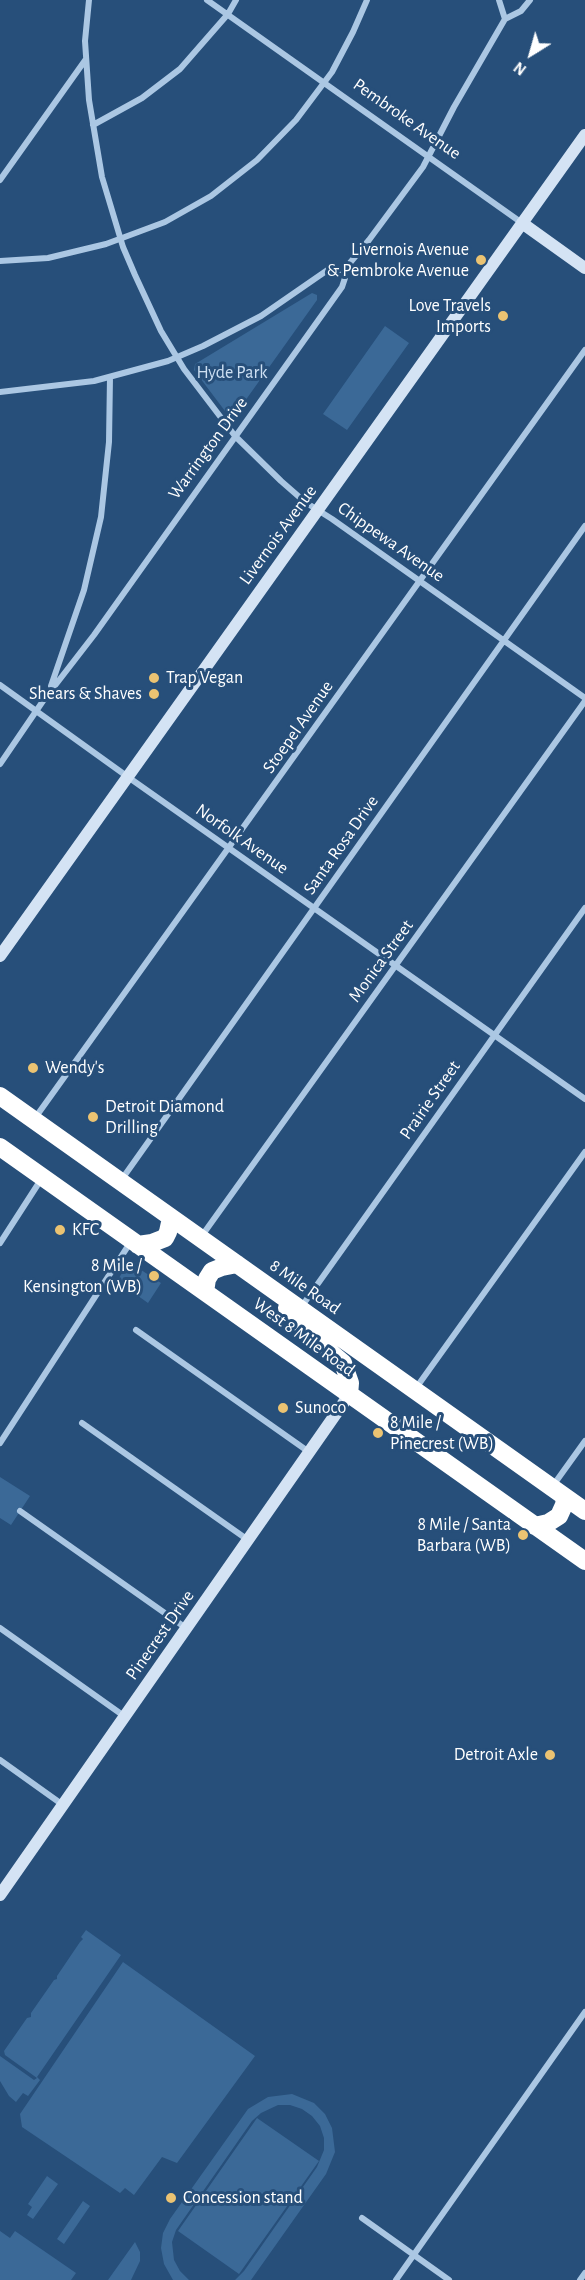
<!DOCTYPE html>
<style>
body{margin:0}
#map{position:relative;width:585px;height:2280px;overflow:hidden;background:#274f7a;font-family:"Alegreya Sans",sans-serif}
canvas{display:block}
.north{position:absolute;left:501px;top:24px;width:60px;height:60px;-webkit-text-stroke:4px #274f7a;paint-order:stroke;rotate:217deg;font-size:16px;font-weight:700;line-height:24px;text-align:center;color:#fff}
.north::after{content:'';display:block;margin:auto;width:21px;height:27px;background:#fff;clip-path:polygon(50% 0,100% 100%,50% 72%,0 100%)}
</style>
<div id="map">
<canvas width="585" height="2280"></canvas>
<div class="north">N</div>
</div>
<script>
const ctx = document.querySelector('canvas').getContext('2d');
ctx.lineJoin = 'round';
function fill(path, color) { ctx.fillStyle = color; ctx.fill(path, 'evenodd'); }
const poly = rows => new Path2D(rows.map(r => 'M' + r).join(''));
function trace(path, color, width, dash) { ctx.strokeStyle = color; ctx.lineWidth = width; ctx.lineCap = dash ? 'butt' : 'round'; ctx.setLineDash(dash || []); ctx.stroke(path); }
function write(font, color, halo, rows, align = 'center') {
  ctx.font = font + ' "Alegreya Sans",sans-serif'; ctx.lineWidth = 6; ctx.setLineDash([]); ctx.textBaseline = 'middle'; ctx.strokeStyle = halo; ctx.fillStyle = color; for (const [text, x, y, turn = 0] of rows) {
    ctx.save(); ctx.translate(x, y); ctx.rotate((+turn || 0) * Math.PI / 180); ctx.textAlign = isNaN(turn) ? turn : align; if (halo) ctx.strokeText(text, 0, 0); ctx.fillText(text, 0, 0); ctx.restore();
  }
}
fill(poly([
 [312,293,317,295,317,300,235,415,228,415,194,370,195,364],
 [385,326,409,343,347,430,323,414],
 [129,1262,161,1283,148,1303,117,1281],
 [0,1477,30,1496,11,1525,0,1518],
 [86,1930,121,1955,37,2077,40,2080,28,2096,23,2093,16,2102,9,2096,0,2081,0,2056,34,2080,37,2078,5,2055,4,2051,27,2018,31,2017,31,2013,54,1980,57,1979,57,1976,80,1942,83,1939,81,1937],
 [123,1962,255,2056,177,2163,162,2157,134,2195,125,2188,120,2193,22,2127,20,2114],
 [292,2094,314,2103,325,2114,332,2128,335,2152,326,2174,251,2280,235,2280,244,2271,317,2167,324,2150,324,2138,320,2126,312,2116,302,2109,290,2105,278,2105,261,2113,252,2121,176,2230,172,2242,174,2260,180,2271,189,2280,173,2280,164,2264,161,2248,163,2233,170,2219,248,2109,268,2097],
 [257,2118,319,2161,239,2274,178,2231],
 [47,2176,58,2184,33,2219,27,2215,32,2207,28,2204],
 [83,2201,90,2206,64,2244,57,2239],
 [0,2231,10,2238,15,2231,76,2273,71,2280,0,2280],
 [135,2242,140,2252,140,2261,131,2280,108,2280]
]), '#3b6997');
trace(poly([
 [89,0,85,41,89,100,102,177,123,247,135,275,161,331,184,369,235,436,281,481,305,502,332,519,585,698],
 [207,0,522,223],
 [499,0,505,19],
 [93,125,142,98,180,69,228,14,236,0],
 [0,180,86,59],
 [0,261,48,258,106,244,165,222,211,196,257,160,296,120,332,72,353,32,367,0],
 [0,392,94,381,168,361,203,346,261,316,329,269,344,270],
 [0,685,128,777,585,1099],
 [51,686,84,590,101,517,109,442,110,377],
 [0,764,43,701,94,635,342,287,345,278,344,270,369,240,423,167,454,107,505,19,521,11,530,0],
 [35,1118,585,350],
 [122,1179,585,526],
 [201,1237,585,701],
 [0,1243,42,1178],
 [302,1306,585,908],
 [136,1330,309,1452],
 [416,1388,585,1152],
 [82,1423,248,1540],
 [0,1443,130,1243],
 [552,1487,585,1441],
 [20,1511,186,1628],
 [0,1628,124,1716],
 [0,1760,63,1805],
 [362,2218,449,2280],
 [396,2280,585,2012],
 [580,2280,585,2273]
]), '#abc7e3', 6);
trace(poly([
 [522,223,585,268],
 [0,956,585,135],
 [0,1895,349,1395]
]), '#d4e3f4', 12);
trace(poly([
 [0,1096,585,1511],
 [0,1147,585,1561],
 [138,1245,152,1243,165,1238,168,1232,171,1218],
 [205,1292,207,1279,212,1271,222,1267,237,1264],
 [287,1308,311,1336,343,1363,350,1383,349,1395],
 [535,1526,548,1523,559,1516,564,1505,565,1497]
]), '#fff', 18);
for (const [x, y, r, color] of [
 [481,260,6,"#ebc372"],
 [503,316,6,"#ebc372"],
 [154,678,6,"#ebc372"],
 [154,694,6,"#ebc372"],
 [33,1068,6,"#ebc372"],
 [93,1117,6,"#ebc372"],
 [60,1230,6,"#ebc372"],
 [154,1276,6,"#ebc372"],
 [283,1408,6,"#ebc372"],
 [378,1433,6,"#ebc372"],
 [523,1535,6,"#ebc372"],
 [550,1755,6,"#ebc372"],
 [171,2198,6,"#ebc372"]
]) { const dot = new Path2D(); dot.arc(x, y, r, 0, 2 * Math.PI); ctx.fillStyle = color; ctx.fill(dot); trace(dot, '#274f7a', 2); }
write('18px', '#fff', '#274f7a', [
 ["Pembroke Avenue",407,119,35],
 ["Warrington Drive",208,448,-54],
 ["Livernois Avenue",278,535,-54],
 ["Chippewa Avenue",391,542,35],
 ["Stoepel Avenue",298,727,-55],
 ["Norfolk Avenue",242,839,35],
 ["Santa Rosa Drive",341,845,-55],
 ["Monica Street",381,961,-54],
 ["Prairie Street",430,1100,-55],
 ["8 Mile Road",305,1287,35],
 ["West 8 Mile Road",304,1337,36],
 ["Pinecrest Drive",160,1635,-55]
]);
write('18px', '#fff', '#274f7a', [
 ["Livernois Avenue",469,250,"right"],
 ["& Pembroke Avenue",469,271,"right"],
 ["Love Travels",491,306,"right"],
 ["Imports",491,327,"right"],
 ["Trap Vegan",166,678],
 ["Shears & Shaves",142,694,"right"],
 ["Wendy's",45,1068],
 ["Detroit Diamond",105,1107],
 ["Drilling",105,1128],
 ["KFC",72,1230],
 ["8 Mile /",142,1266,"right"],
 ["Kensington (WB)",142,1287,"right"],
 ["Sunoco",295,1408],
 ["8 Mile /",390,1423],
 ["Pinecrest (WB)",390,1444],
 ["8 Mile / Santa",511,1525,"right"],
 ["Barbara (WB)",511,1546,"right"],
 ["Detroit Axle",538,1755,"right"],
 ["Concession stand",183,2198]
], 'left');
write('18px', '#cee0f3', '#274f7a', [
 ["Hyde Park",232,373]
]);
</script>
